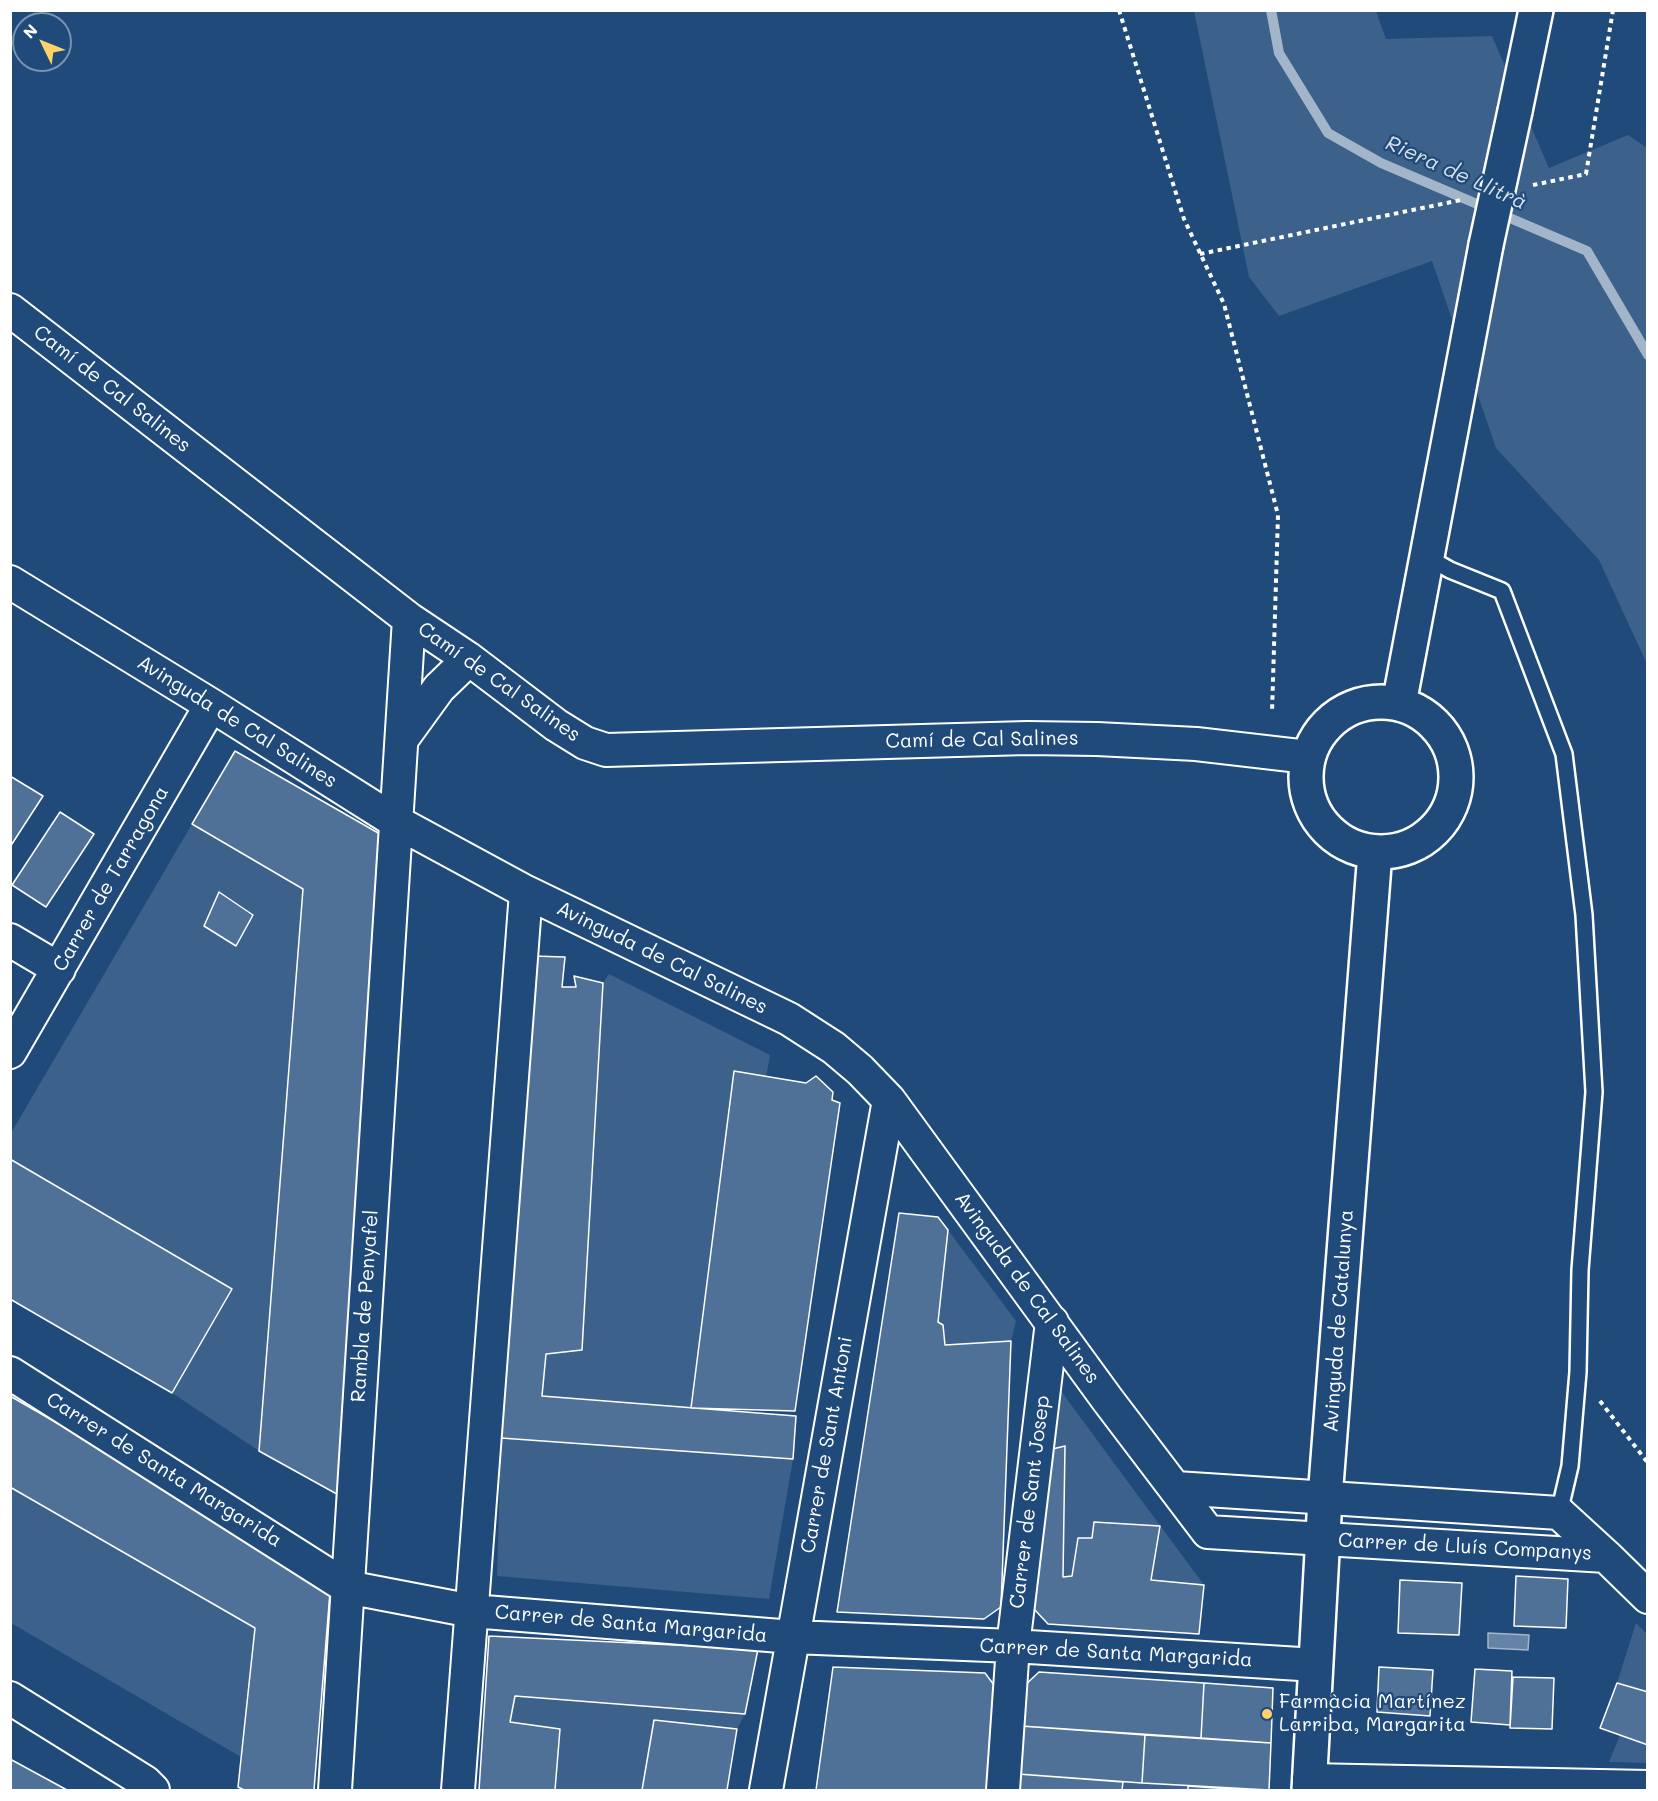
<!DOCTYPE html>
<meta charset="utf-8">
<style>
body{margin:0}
#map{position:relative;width:1658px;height:1801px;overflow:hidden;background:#1f4a7a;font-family:Mali,sans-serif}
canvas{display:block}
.frame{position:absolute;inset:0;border:12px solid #fff;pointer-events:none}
.north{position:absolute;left:12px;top:12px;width:60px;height:60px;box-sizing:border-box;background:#1f4a7a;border:2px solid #7992af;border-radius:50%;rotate:313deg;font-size:16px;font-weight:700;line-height:24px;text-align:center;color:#fff}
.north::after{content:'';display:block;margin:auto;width:21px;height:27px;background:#ffd166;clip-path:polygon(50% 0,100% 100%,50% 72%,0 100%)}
</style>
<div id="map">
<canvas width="1658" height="1801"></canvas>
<div class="frame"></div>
<div class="north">N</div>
</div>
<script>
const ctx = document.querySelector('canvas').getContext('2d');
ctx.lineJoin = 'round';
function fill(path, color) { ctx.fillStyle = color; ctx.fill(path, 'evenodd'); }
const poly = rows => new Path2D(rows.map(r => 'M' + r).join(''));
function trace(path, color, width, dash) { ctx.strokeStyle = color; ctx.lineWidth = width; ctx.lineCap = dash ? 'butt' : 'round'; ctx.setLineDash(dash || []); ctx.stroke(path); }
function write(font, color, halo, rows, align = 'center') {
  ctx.font = font + ' Mali,sans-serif'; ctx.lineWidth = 4.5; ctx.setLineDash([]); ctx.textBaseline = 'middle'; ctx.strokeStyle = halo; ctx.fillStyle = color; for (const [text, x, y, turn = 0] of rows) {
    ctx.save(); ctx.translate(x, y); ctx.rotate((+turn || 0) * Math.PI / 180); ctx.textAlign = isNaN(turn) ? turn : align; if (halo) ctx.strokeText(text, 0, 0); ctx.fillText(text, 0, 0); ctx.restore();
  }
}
fill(poly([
 [1194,11,1376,11,1386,39,1492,36,1549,168,1628,135,1647,148,1647,664,1599,560,1496,448,1432,261,1279,316,1249,277],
 [192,824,303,889,259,1451,172,1393,232,1289,11,1159,11,1133],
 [609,974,770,1055,766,1077,740,1072,691,1408,542,1396,546,1354,582,1350,603,983],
 [948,1230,1016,1321,1011,1341,945,1345,943,1325,938,1322],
 [1055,1383,1204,1585,1151,1580,1160,1526,1095,1522,1092,1538,1078,1538,1072,1576,1063,1577,1065,1447,1044,1451],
 [501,1438,793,1459,769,1599,497,1576],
 [11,1487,255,1628,241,1757,11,1623],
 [1636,1623,1647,1634,1647,1692,1617,1683],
 [515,1696,745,1714,737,1729,654,1720,642,1790,555,1790,560,1729,510,1722],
 [1620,1735,1647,1745,1647,1763,1609,1762],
 [1123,1782,1188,1786,1188,1790,1122,1790]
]), '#3c618b');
const water = poly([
 [1488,1633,1529,1635,1528,1650,1488,1648,1488,1633]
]);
fill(water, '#6583a4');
trace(water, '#a3b5c8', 1.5);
trace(poly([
 [1271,10,1279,53,1328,133,1381,163,1587,251,1648,355]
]), '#a3b5c8', 10);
const building = poly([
 [235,751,387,838,344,1498,259,1451,303,889,192,824,235,751],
 [10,776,43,796,10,847,10,776],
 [60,812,94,834,46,907,12,885,60,812],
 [219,892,253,915,236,946,204,926,219,892],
 [533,956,565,957,562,987,576,987,574,976,603,983,582,1350,546,1354,542,1396,796,1416,793,1459,501,1438,533,956],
 [734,1071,806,1083,816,1076,833,1092,832,1100,840,1103,795,1411,691,1408,734,1071],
 [10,1159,232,1289,172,1393,10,1299,10,1159],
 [899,1213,938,1217,948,1230,938,1322,943,1325,945,1345,1011,1341,1001,1607,984,1619,837,1612,899,1213],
 [10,1396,331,1580,314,1790,244,1790,238,1787,255,1628,10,1487,10,1396],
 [1065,1446,1063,1577,1072,1576,1078,1538,1092,1538,1094,1522,1160,1526,1151,1580,1204,1585,1199,1634,1048,1624,1034,1609,1044,1451,1065,1446],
 [1516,1576,1568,1579,1566,1628,1514,1626,1516,1576],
 [1400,1580,1462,1583,1459,1635,1398,1633,1400,1580],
 [489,1636,758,1649,745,1714,515,1696,510,1722,560,1729,555,1790,479,1790,489,1636],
 [833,1667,985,1673,997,1689,989,1790,816,1790,833,1667],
 [1379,1667,1433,1670,1430,1716,1377,1712,1379,1667],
 [1475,1669,1512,1671,1510,1725,1471,1722,1475,1669],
 [1039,1672,1204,1683,1201,1738,1021,1726,1023,1687,1039,1672],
 [1513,1677,1554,1678,1552,1729,1510,1728,1513,1677],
 [1204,1683,1273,1688,1271,1743,1201,1738,1204,1683],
 [1617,1683,1648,1692,1648,1745,1600,1728,1617,1683],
 [654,1720,737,1729,727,1790,642,1790,654,1720],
 [1021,1726,1145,1735,1142,1783,1018,1774,1021,1726],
 [1145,1735,1271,1743,1269,1790,1142,1783,1145,1735],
 [10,1759,67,1790,10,1790,10,1759],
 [1018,1774,1123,1782,1122,1790,1017,1790,1018,1774],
 [1188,1786,1243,1790,1188,1790,1188,1786]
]);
fill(building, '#507197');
trace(building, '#fff', 1.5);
const service = poly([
 [1427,557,1450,570,1502,591,1564,754,1584,915,1594,1092,1580,1270,1578,1372,1570,1466,1559,1513]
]);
const minor = poly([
 [10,310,409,619,469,659,556,725,585,743,606,750,1027,738,1097,739,1196,744,1308,757],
 [10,582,211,705,395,821,526,892,789,1019,834,1048,860,1070,889,1100,1107,1399,1208,1532,1606,1556],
 [402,739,439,688,469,659],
 [10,940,59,969],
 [10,1052,211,705],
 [10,1373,347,1587,472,1611,793,1637,1013,1646,1316,1665],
 [1176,1488,1559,1513,1606,1556,1648,1597],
 [10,1698,145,1782,153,1790],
 [1309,1780,1648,1787],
 [335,1790,409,619],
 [458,1790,526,892],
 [766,1790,889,1100],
 [1003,1790,1013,1646,1052,1322]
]);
const tertiary = poly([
 [1515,111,1536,10],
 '1306 777a75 75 0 1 1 150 0a75 75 0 1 1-150 0Z',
 [1399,704,1486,245],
 [1309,1790,1325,1498,1375,852]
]);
trace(service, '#fff', 20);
trace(minor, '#fff', 36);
trace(tertiary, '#fff', 38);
trace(poly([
 [1119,10,1184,219,1224,304,1278,515,1272,713],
 [1533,185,1586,174,1613,10],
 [1200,254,1461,200],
 [1600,1401,1648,1463]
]), '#fff', 4, [4.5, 4.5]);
trace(service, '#1f4a7a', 15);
trace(minor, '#1f4a7a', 32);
trace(tertiary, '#1f4a7a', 33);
const tertiaryBridge = poly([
 [1486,245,1515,111]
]);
trace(tertiaryBridge, '#fff', 38, []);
trace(tertiaryBridge, '#1f4a7a', 33);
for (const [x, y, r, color] of [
 [1267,1714,6,"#ffd166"]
]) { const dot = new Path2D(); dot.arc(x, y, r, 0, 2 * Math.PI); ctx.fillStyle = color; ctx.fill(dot); trace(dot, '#1f4a7a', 2); }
write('20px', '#fff', '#1f4a7a', [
 ["Camí de Cal Salines",112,389,38],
 ["Camí de Cal Salines",499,682,35],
 ["Avinguda de Cal Salines",237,722,32],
 ["Camí de Cal Salines",982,740,-1],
 ["Carrer de Tarragona",111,879,-60],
 ["Avinguda de Cal Salines",662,958,26],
 ["Avinguda de Cal Salines",1027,1288,54],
 ["Rambla de Penyafel",365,1306,-86],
 ["Avinguda de Catalunya",1339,1321,-86],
 ["Carrer de Sant Antoni",827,1445,-80],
 ["Carrer de Santa Margarida",164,1470,32],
 ["Carrer de Sant Josep",1030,1502,-83],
 ["Carrer de Lluís Companys",1465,1547,3],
 ["Carrer de Santa Margarida",631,1624,5],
 ["Carrer de Santa Margarida",1116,1653,3]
]);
write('20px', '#fff', '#1f4a7a', [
 ["Farmàcia Martínez",1279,1702],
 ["Larriba, Margarita",1279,1725]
], 'left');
write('italic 21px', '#d8e0e8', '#1f4a7a', [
 ["Riera de Llitrà",1456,173,24]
]);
</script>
